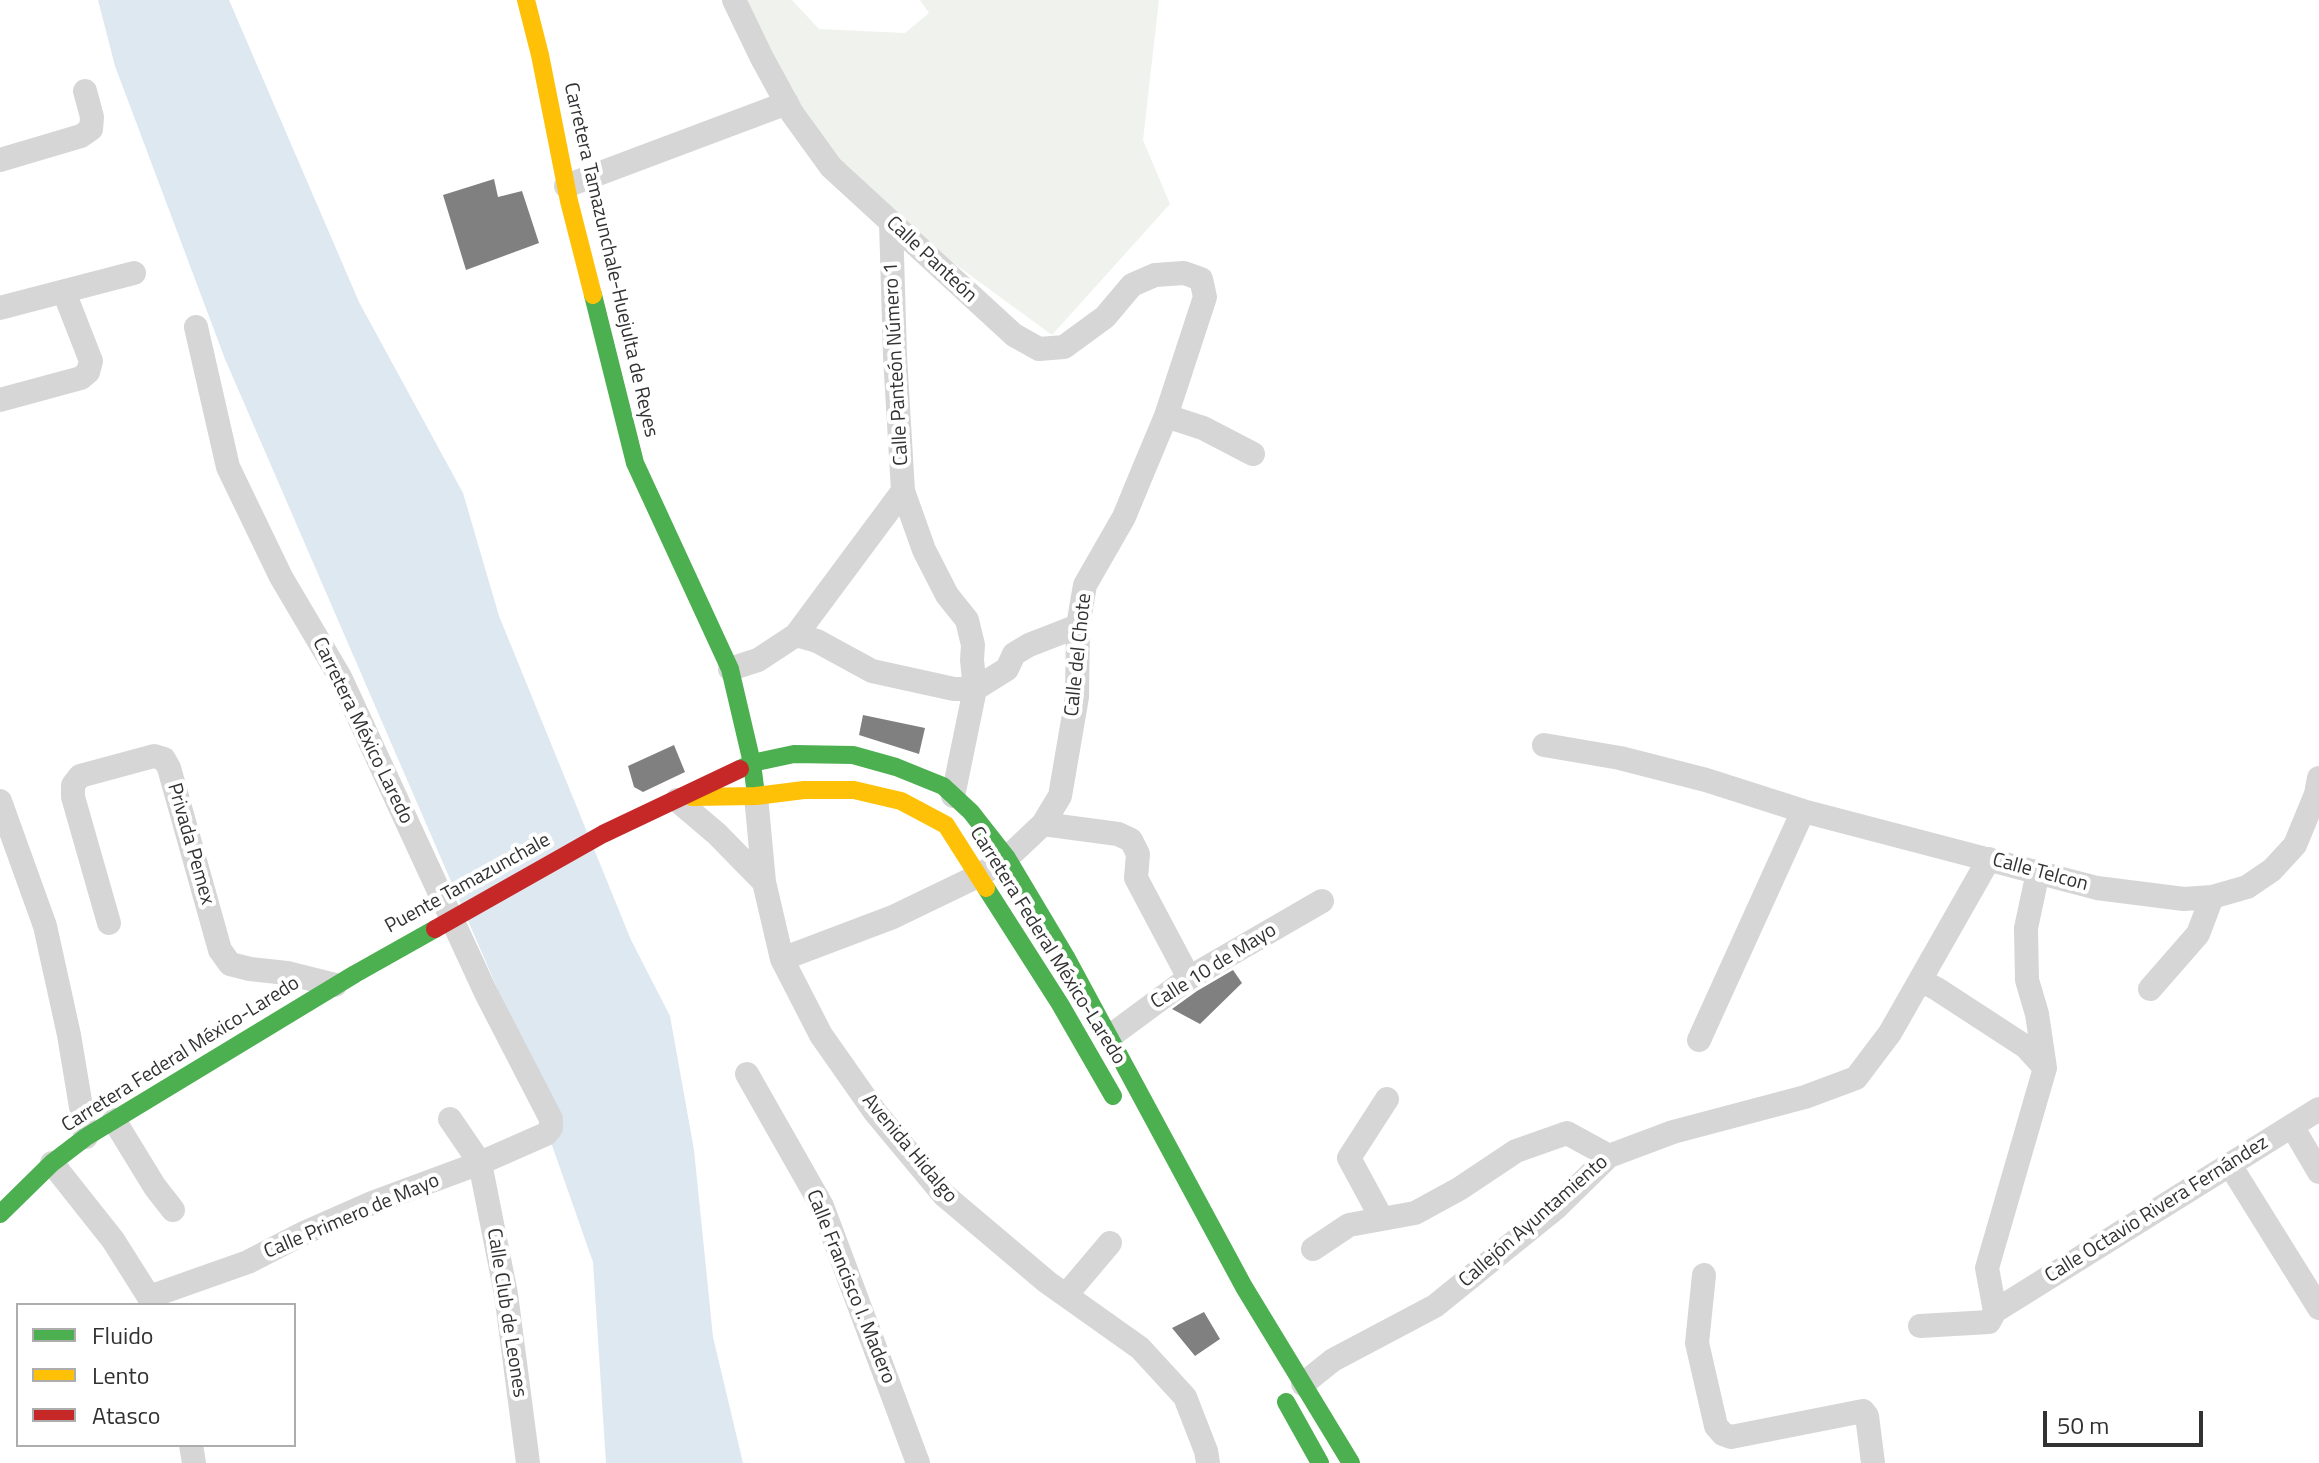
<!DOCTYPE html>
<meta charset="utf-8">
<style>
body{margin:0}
#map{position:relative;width:2319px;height:1463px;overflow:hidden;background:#fff;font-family:"Titillium Web",sans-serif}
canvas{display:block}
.legend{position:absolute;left:16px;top:1303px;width:280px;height:144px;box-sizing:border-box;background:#fff;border:2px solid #adadad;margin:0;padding:10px 14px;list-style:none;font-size:24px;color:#323232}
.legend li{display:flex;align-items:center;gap:16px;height:40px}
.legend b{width:40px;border:2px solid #adadad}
.scale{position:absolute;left:2043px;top:1411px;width:160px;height:36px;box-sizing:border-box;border:4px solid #323232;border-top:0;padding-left:10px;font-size:24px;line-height:28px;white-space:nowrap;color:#323232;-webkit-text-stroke:6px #fff;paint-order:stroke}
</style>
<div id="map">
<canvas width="2319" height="1463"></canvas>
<ul class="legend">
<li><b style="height:10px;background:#4caf50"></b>Fluido</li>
<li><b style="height:10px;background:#ffc107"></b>Lento</li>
<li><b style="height:10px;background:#c62828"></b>Atasco</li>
</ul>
<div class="scale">50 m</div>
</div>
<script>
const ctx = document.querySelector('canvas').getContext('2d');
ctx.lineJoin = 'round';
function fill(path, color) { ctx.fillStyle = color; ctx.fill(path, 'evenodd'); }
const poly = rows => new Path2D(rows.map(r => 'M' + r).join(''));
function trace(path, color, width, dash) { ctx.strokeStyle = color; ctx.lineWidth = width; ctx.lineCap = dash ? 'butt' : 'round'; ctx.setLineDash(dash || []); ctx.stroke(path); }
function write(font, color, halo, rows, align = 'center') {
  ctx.font = font + ' "Titillium Web",sans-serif'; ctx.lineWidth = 8; ctx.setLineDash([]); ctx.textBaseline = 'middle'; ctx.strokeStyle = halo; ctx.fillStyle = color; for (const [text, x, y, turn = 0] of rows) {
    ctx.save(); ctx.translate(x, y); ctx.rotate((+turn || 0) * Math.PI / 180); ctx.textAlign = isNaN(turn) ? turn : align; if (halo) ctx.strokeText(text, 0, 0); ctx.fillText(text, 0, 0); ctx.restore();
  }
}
fill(poly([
 [748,0,792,0,819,29,905,33,929,13,920,0,1159,0,1143,140,1170,204,1052,335,855,191,731,7]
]), '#f0f3ed');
fill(poly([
 [98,0,229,0,359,302,463,493,499,616,631,940,670,1016,694,1150,713,1337,743,1463,606,1463,593,1262,495,983,225,359,115,66]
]), '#dde8f1');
fill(poly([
 [494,179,498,197,522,191,539,243,466,270,443,195],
 [863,715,925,728,919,754,859,735],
 [674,745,685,772,643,792,634,787,628,766],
 [1233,970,1242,983,1200,1024,1172,1009,1197,991],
 [1204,1312,1220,1339,1195,1356,1172,1328]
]), '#808080');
trace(poly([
 [734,0,762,58,792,113,831,167,1014,335,1039,349,1064,347,1105,317,1132,285,1155,275,1184,273,1201,279,1205,297,1166,416,1143,471,1124,517,1085,585,1078,626,1077,697,1060,796,1043,824,1007,858,978,876,893,917,782,959],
 [0,160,81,136,91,129,92,117,85,91],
 [566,186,787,103],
 [0,308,134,273],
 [0,400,81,378,88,372,91,361,64,292],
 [1166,416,1203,428,1253,454],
 [903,491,924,550,947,595,967,620,973,645,972,660,975,689,953,796],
 [796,635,817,641,872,671,954,689,975,689,1007,669,1014,654,1029,645,1078,626],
 [730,669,758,660,796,635,903,491,895,356,891,222],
 [1544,745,1620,758,1706,780,1803,811,2097,888,2184,899,2212,897,2247,887,2272,870,2295,845,2316,794,2319,778],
 [756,796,764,882,782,959,821,1035,875,1112,944,1195,1047,1282,1140,1348,1185,1397,1206,1451,1208,1463],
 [677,800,717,834,764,882],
 [0,801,45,926,69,1035,86,1137],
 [1043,824,1118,834,1131,840,1138,854,1136,878,1189,978],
 [2038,872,2026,928,2027,980,2037,1014,2045,1068],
 [109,923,73,797,73,785,80,776,154,756,164,759,169,768,220,950,230,964,250,969,287,973,335,985],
 [1920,980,1937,989,2026,1047,2045,1068,1987,1268,1995,1311],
 [2150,989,2198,934,2212,897],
 [1109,1037,1189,978,1322,901],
 [1699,1040,1803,811],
 [747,1074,822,1206,918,1463],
 [450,1119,480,1163,506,1294,528,1463],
 [114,1120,155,1187,173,1210],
 [2292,1126,2319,1172],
 [52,1163,113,1240,149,1297,151,1305],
 [2230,1165,2319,1308],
 [1382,1219,1349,1158,1387,1099],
 [1313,1249,1349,1225,1415,1213,1459,1189,1516,1151,1567,1133,1609,1156],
 [1704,1275,1697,1343,1716,1426,1723,1434,1731,1437,1863,1411,1867,1416,1873,1463],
 [1066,1295,1110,1243],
 [149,1297,248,1262,304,1233,372,1203,480,1163,546,1134,551,1128,551,1119,486,993,340,677,281,577,228,467,196,327],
 [1920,1326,1989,1322,1995,1311,2319,1109],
 [1303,1384,1333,1360,1435,1306,1556,1208,1609,1156,1673,1132,1805,1097,1856,1078,1890,1033,1989,859],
 [191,1445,194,1463]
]), '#d6d6d6', 24);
trace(poly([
 [593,295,635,463,730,669,752,763,755,787],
 [740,769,752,763,794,754,853,755,896,767,943,786,971,812,1007,858,1066,957,1244,1287,1351,1463],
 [986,888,1060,1004,1113,1096],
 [0,1214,52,1163,86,1137,355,974,435,929],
 [1286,1402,1320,1463]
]), '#4caf50', 18);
trace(poly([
 [526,0,540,55,569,201,593,295],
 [692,797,756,796,804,790,854,790,901,801,946,825,986,888]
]), '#ffc107', 18);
trace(poly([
 [435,929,603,834,740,769]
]), '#c62828', 18);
write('20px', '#323232', '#fff', [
 ["Carretera Tamazunchale-Huejulta de Reyes",610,260,77],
 ["Calle Panteón",931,260,43],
 ["Calle Panteón Número 1",897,364,-93],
 ["Calle del Chote",1079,655,-84],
 ["Carretera México Laredo",362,731,64],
 ["Privada Pemex",190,844,74],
 ["Calle Telcon",2040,873,15],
 ["Puente Tamazunchale",468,884,-29],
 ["Carretera Federal México-Laredo",1047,946,58],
 ["Calle 10 de Mayo",1214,967,-32],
 ["Carretera Federal México-Laredo",181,1055,-32],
 ["Avenida Hidalgo",909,1149,50],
 ["Calle Octavio Rivera Fernández",2157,1210,-32],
 ["Calle Primero de Mayo",352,1217,-23],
 ["Callejón Ayuntamiento",1534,1222,-41],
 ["Calle Francisco I. Madero",850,1287,68],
 ["Calle Club de Leones",506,1313,81]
]);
</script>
